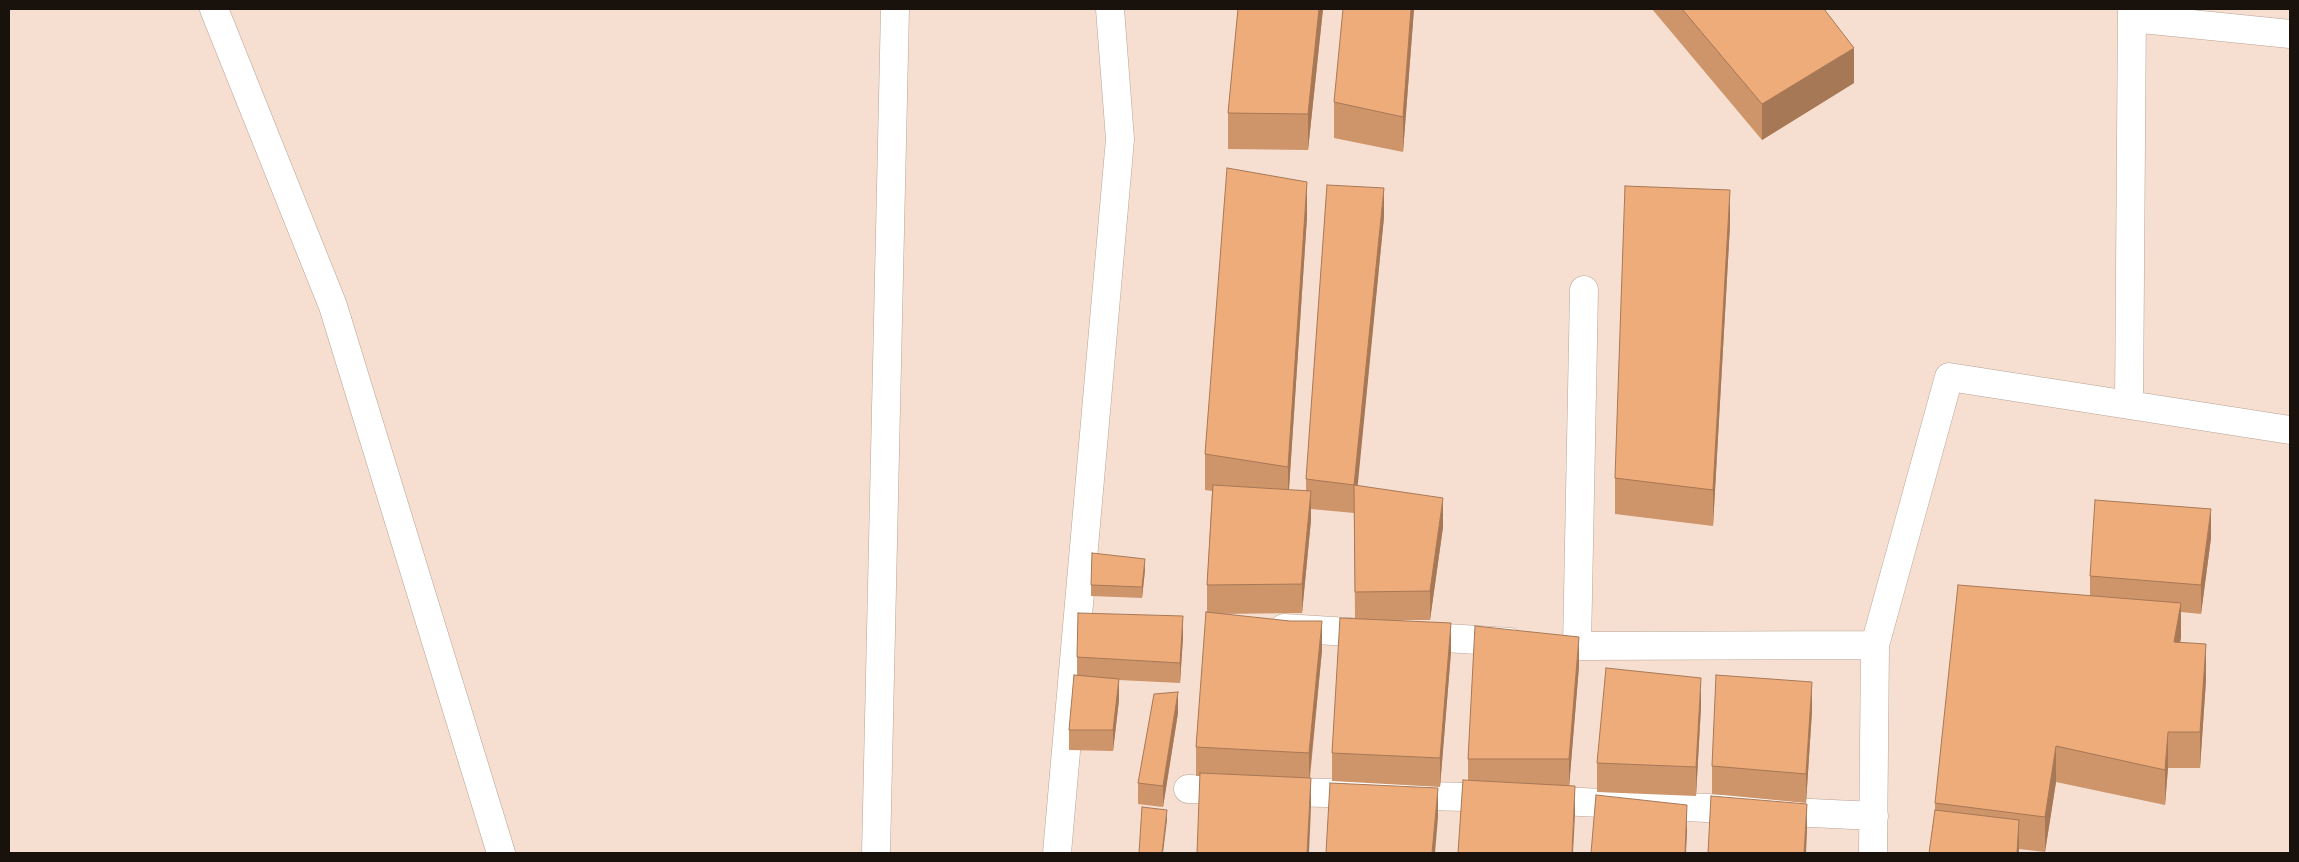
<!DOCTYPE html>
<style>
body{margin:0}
#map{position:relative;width:2299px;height:862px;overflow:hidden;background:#f6dfd0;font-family:"IBM Plex Sans",sans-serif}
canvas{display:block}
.frame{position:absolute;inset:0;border:10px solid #18110c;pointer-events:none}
</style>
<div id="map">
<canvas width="2299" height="862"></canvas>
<div class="frame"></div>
</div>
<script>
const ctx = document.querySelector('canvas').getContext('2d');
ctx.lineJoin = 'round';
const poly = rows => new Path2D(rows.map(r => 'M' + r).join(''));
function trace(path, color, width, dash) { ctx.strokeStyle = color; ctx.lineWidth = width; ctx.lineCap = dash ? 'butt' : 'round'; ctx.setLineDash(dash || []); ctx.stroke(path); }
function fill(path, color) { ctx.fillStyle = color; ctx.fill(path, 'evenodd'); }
const minor = poly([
 [214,9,333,306,501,853],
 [2132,18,2290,34],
 [1584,290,1577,646,1875,645,1949,377,2290,430],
 [2129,405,2132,9],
 [1284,628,1510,642],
 [1188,789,1498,798],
 [1539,800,1874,816],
 [876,853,895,9],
 [1057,853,1120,139,1110,9],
 [1873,853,1875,645]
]);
trace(minor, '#b8a394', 29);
trace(minor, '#fff', 28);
fill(poly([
 [1238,9,1323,9,1308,150,1228,149,1228,113],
 [1414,9,1403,152,1334,138,1334,102],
 [1652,9,1824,9,1854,83,1762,140],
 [1307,217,1289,490,1306,491,1306,479,1384,217,1357,485,1443,527,1430,620,1389,620,1451,652,1440,787,1332,781,1332,753,1355,619,1354,513,1311,509,1311,520,1302,613,1218,614,1322,650,1310,778,1311,807,1200,776,1196,776,1196,747,1207,612,1207,585,1212,491,1205,490,1205,454],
 [1730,225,1713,526,1615,514,1615,478],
 [2211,538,2201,614,2181,612,2180,642,2206,680,2200,768,2168,768,2165,805,2056,782,2045,852,2019,849,2019,853,1929,853,1935,810,1935,803,2090,596,2090,576],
 [1145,570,1142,598,1091,596,1091,585],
 [1183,637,1180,683,1119,680,1119,700,1113,751,1069,750,1069,730,1077,675,1077,657],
 [1579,666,1569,786,1575,815,1468,780,1468,759],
 [1701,707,1696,796,1597,792,1597,763],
 [1812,711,1806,803,1712,794,1712,766],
 [1178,713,1163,807,1138,804,1138,783]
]), '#ce946a');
fill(poly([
 [1319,9,1323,9,1308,150,1308,114],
 [1411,9,1414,9,1403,152,1403,117],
 [1854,48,1854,83,1762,140,1762,104],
 [1307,182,1307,217,1288,503,1288,467],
 [1384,188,1384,217,1355,513,1354,485],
 [1730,190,1730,225,1713,526,1713,490],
 [1311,491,1311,520,1302,613,1302,584],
 [1443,498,1443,527,1430,620,1430,591],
 [2211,509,2211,538,2201,614,2201,585],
 [1145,559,1145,570,1142,598,1142,587],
 [2181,603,2181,638,2174,677,2174,642],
 [1183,616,1183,637,1180,683,1180,663],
 [1322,621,1322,650,1309,782,1309,753],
 [1451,623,1451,652,1440,787,1440,758],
 [1579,637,1579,666,1569,788,1569,759],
 [2206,644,2206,680,2200,768,2200,732],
 [1701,678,1701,707,1696,796,1696,767],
 [1119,679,1119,700,1113,751,1113,730],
 [1812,682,1812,711,1806,803,1806,774],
 [1178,692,1178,713,1163,807,1163,786],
 [2168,732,2168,768,2165,805,2165,770],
 [2056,746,2056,782,2045,852,2045,817],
 [1311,778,1311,807,1309,853,1307,853],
 [1575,786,1575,815,1573,853,1572,853],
 [1438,788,1438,817,1435,853,1432,853],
 [1807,804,1807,832,1806,853,1804,853],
 [1687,805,1687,834,1686,853,1685,853],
 [1167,810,1167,820,1163,853,1162,853],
 [2019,820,2019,853,2017,853]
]), '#a77856');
const building = poly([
 [1238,9,1319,9,1308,114,1228,113,1238,9],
 [1343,9,1411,9,1403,117,1334,102,1343,9],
 [1682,9,1824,9,1854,48,1762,104,1682,9],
 [1227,168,1307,182,1288,467,1205,454,1227,168],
 [1327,185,1384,188,1354,485,1306,479,1327,185],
 [1625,186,1730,190,1713,490,1615,478,1625,186],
 [1213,485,1311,491,1302,584,1207,585,1213,485],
 [1354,485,1443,498,1430,591,1355,592,1354,485],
 [2095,500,2211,509,2201,585,2090,576,2095,500],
 [1092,553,1145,559,1142,587,1091,585,1092,553],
 [1958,585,2181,603,2174,642,2206,644,2200,732,2168,732,2165,770,2056,746,2045,817,1935,803,1958,585],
 [1206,612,1290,621,1322,621,1309,753,1196,747,1206,612],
 [1078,613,1183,616,1180,663,1077,657,1078,613],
 [1340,618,1451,623,1440,758,1332,753,1340,618],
 [1475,626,1579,637,1569,759,1468,759,1475,626],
 [1606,668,1701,678,1696,767,1597,763,1606,668],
 [1074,675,1119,679,1113,730,1069,730,1074,675],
 [1716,675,1812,682,1806,774,1712,766,1716,675],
 [1178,692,1163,786,1138,783,1154,694,1178,692],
 [1200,773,1311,778,1307,853,1197,853,1200,773],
 [1463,780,1575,786,1572,853,1458,853,1463,780],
 [1330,783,1438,788,1432,853,1326,853,1330,783],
 [1596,795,1687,805,1685,853,1591,853,1596,795],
 [1711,796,1807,804,1804,853,1708,853,1711,796],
 [1142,807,1167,810,1162,853,1139,853,1142,807],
 [1935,810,2019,820,2017,853,1929,853,1935,810]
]);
fill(building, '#efac7b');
trace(building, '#a77856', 1);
</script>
